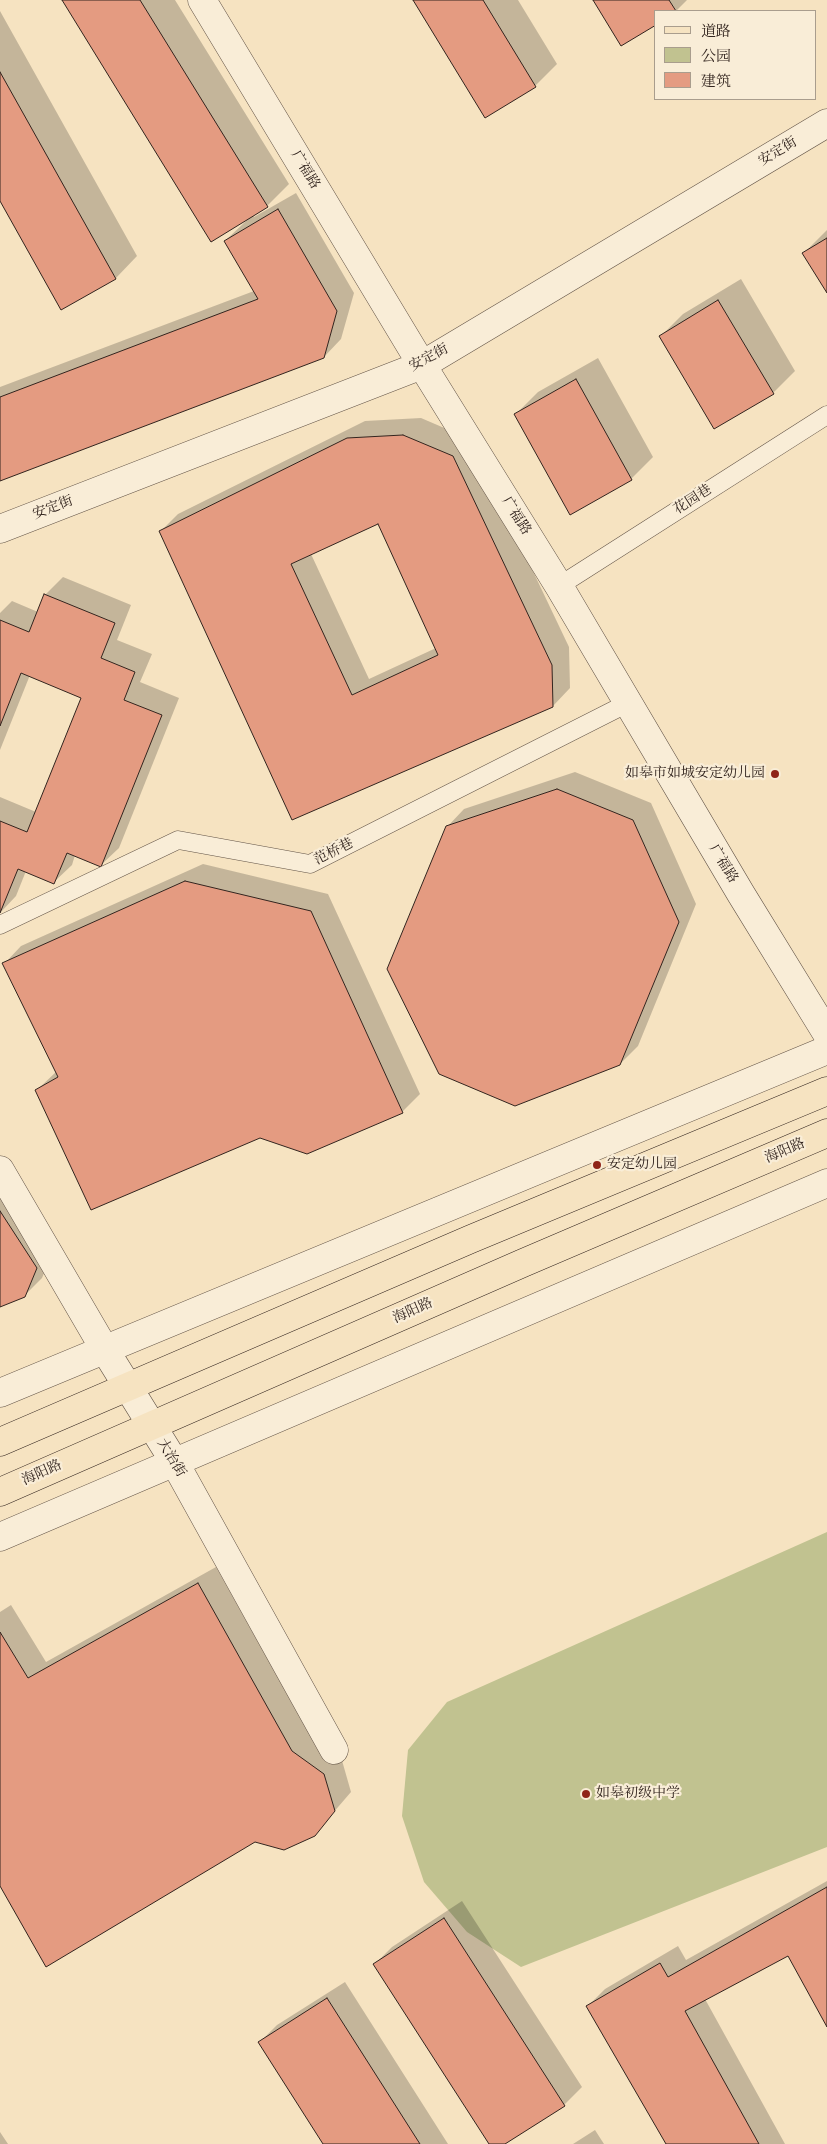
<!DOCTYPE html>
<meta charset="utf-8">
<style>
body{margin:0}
#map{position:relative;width:827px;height:2144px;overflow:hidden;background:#f6e3c1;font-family:"IM FELL Great Primer","Noto Serif SC",serif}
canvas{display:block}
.legend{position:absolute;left:654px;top:10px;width:162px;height:90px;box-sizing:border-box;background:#f9edd7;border:1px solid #a99d8d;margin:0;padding:6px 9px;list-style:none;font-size:15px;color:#32241e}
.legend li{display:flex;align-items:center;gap:10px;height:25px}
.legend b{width:25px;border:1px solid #a99d8d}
</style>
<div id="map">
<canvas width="827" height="2144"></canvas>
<ul class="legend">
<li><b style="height:6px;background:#f6e3c1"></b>道路</li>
<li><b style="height:14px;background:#c1c290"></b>公园</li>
<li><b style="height:14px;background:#e49b81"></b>建筑</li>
</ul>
</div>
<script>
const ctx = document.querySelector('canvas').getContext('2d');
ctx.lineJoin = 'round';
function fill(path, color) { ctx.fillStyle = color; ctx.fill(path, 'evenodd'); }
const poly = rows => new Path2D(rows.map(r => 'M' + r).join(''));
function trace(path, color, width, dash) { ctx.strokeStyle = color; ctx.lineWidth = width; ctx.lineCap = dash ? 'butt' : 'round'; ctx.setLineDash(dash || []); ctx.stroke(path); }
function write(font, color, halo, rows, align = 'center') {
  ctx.font = font + ' "IM FELL Great Primer","Noto Serif SC",serif'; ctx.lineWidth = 4.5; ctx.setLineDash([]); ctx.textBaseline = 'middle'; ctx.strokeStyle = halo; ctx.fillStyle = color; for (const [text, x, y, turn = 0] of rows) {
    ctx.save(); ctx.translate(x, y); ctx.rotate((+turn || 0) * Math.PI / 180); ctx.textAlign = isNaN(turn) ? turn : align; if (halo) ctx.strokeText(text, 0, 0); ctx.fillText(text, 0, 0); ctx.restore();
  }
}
fill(poly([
 [827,1532,827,1847,521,1967,467,1932,424,1882,402,1816,408,1750,447,1702]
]), '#c1c290');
fill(poly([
 [63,0,175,0,289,184,267,206,253,215,254,217,296,193,354,293,341,339,324,357,0,480,0,387,254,291,225,241,246,221],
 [415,0,518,0,557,64,535,86],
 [594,0,687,0,676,11,656,11],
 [0,11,137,256,116,278,62,308,0,198],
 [827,230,827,291,804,253],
 [741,279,795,371,773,393,661,336,683,314],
 [598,358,653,457,631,479,516,414,538,392],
 [421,418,470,439,569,647,570,688,553,706,293,818,160,532,178,514,365,421],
 [378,523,436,648,369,679,311,554],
 [63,577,131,605,117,640,152,654,140,682,179,698,119,848,101,865,75,855,72,865,54,882,26,871,16,896,0,913,0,797,36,812,83,697,30,675,0,750,0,613,12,601,38,612,45,595],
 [575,772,651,803,696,904,638,1046,620,1064,447,827,464,809],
 [203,864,328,894,420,1094,402,1112,307,1153,260,1137,37,1090,57,1071,4,964,21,946],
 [0,1167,54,1250,42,1278,24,1296,0,1305],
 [216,1567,309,1733,341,1757,351,1792,314,1835,254,1840,0,1883,0,1612,11,1605,46,1662],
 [827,1881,827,2024,789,1955,705,1999,785,2144,667,2144,588,2006,605,1989,678,1946,686,1960],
 [462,1901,582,2087,564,2105,503,2144,490,2144,375,1964,392,1947],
 [345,1982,448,2144,324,2144,260,2042,277,2025],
 [595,2130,604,2144,573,2144],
 [0,2132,8,2144,0,2144]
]), '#0003');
const building = poly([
 [62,0,140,0,268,207,211,242,62,0],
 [413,0,483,0,536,87,485,118,413,0],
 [593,0,669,0,676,11,656,11,656,25,621,46,593,0],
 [0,72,116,279,61,310,0,201,0,72],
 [278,209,337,311,324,358,0,481,0,397,258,299,224,241,278,209],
 [827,238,827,293,802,253,827,238],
 [718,300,774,394,714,429,659,336,718,300],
 [576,379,632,480,570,515,514,414,576,379],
 [403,435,453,456,552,665,553,707,292,820,159,531,347,438,403,435],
 [378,524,438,655,352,695,291,564,378,524],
 [44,594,115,623,101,658,135,672,124,700,162,715,101,867,67,853,54,884,18,869,0,913,0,821,27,832,81,698,21,673,0,726,0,620,29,632,44,594],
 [557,789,633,820,679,922,620,1065,515,1106,439,1074,387,969,446,826,557,789],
 [185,881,311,911,403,1113,307,1154,260,1138,91,1210,35,1090,58,1077,2,963,185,881],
 [0,1211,37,1268,25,1297,0,1307,0,1211],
 [198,1583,292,1751,324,1774,335,1811,315,1836,284,1850,255,1842,46,1967,0,1886,0,1632,28,1678,198,1583],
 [827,1887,827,2027,788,1956,685,2011,759,2144,666,2144,586,2006,660,1963,668,1977,827,1887],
 [444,1918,565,2106,505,2144,489,2144,373,1964,444,1918],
 [327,1998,420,2144,323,2144,258,2042,327,1998]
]);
fill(building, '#e49b81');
trace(building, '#32241e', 1);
const service = poly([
 [559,586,827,415],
 [0,925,178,840,310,864,628,703]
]);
const minor = poly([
 [0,1170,105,1350,175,1463,334,1750],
 [0,1393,827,1050],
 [0,1537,827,1183]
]);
const tertiary = poly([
 [202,0,422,365,559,586,741,894,827,1034],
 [0,529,422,365,827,123]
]);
const primary = poly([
 [0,1442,471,1239,827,1091],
 [0,1492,523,1263,827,1133]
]);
trace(service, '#635447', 19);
trace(minor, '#635447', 29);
trace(tertiary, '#635447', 29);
trace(primary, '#32241e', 29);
trace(service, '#f9edd7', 18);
trace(minor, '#f9edd7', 28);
trace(tertiary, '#f9edd7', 28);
trace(primary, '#f6e3c1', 28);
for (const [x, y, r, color] of [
 [775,774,5,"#8f2418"],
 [597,1165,5,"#8f2418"],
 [586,1794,5,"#8f2418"]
]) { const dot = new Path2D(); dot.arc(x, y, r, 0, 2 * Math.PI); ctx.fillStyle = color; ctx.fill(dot); trace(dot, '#f9edd7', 2); }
write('14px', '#32241e', '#f9edd7', [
 ["安定街",778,152,-31],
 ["广福路",305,170,59],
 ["安定街",429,358,-28],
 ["花园巷",693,500,-33],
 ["安定街",53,508,-21],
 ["广福路",516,516,58],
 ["范桥巷",334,852,-27],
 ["广福路",723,864,59],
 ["海阳路",785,1151,-23],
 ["海阳路",413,1311,-24],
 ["大治街",171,1458,59],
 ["海阳路",42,1473,-24]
]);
write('14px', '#32241e', '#f9edd7', [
 ["如皋市如城安定幼儿园",765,774,"right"],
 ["安定幼儿园",607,1165],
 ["如皋初级中学",596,1794]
], 'left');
</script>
